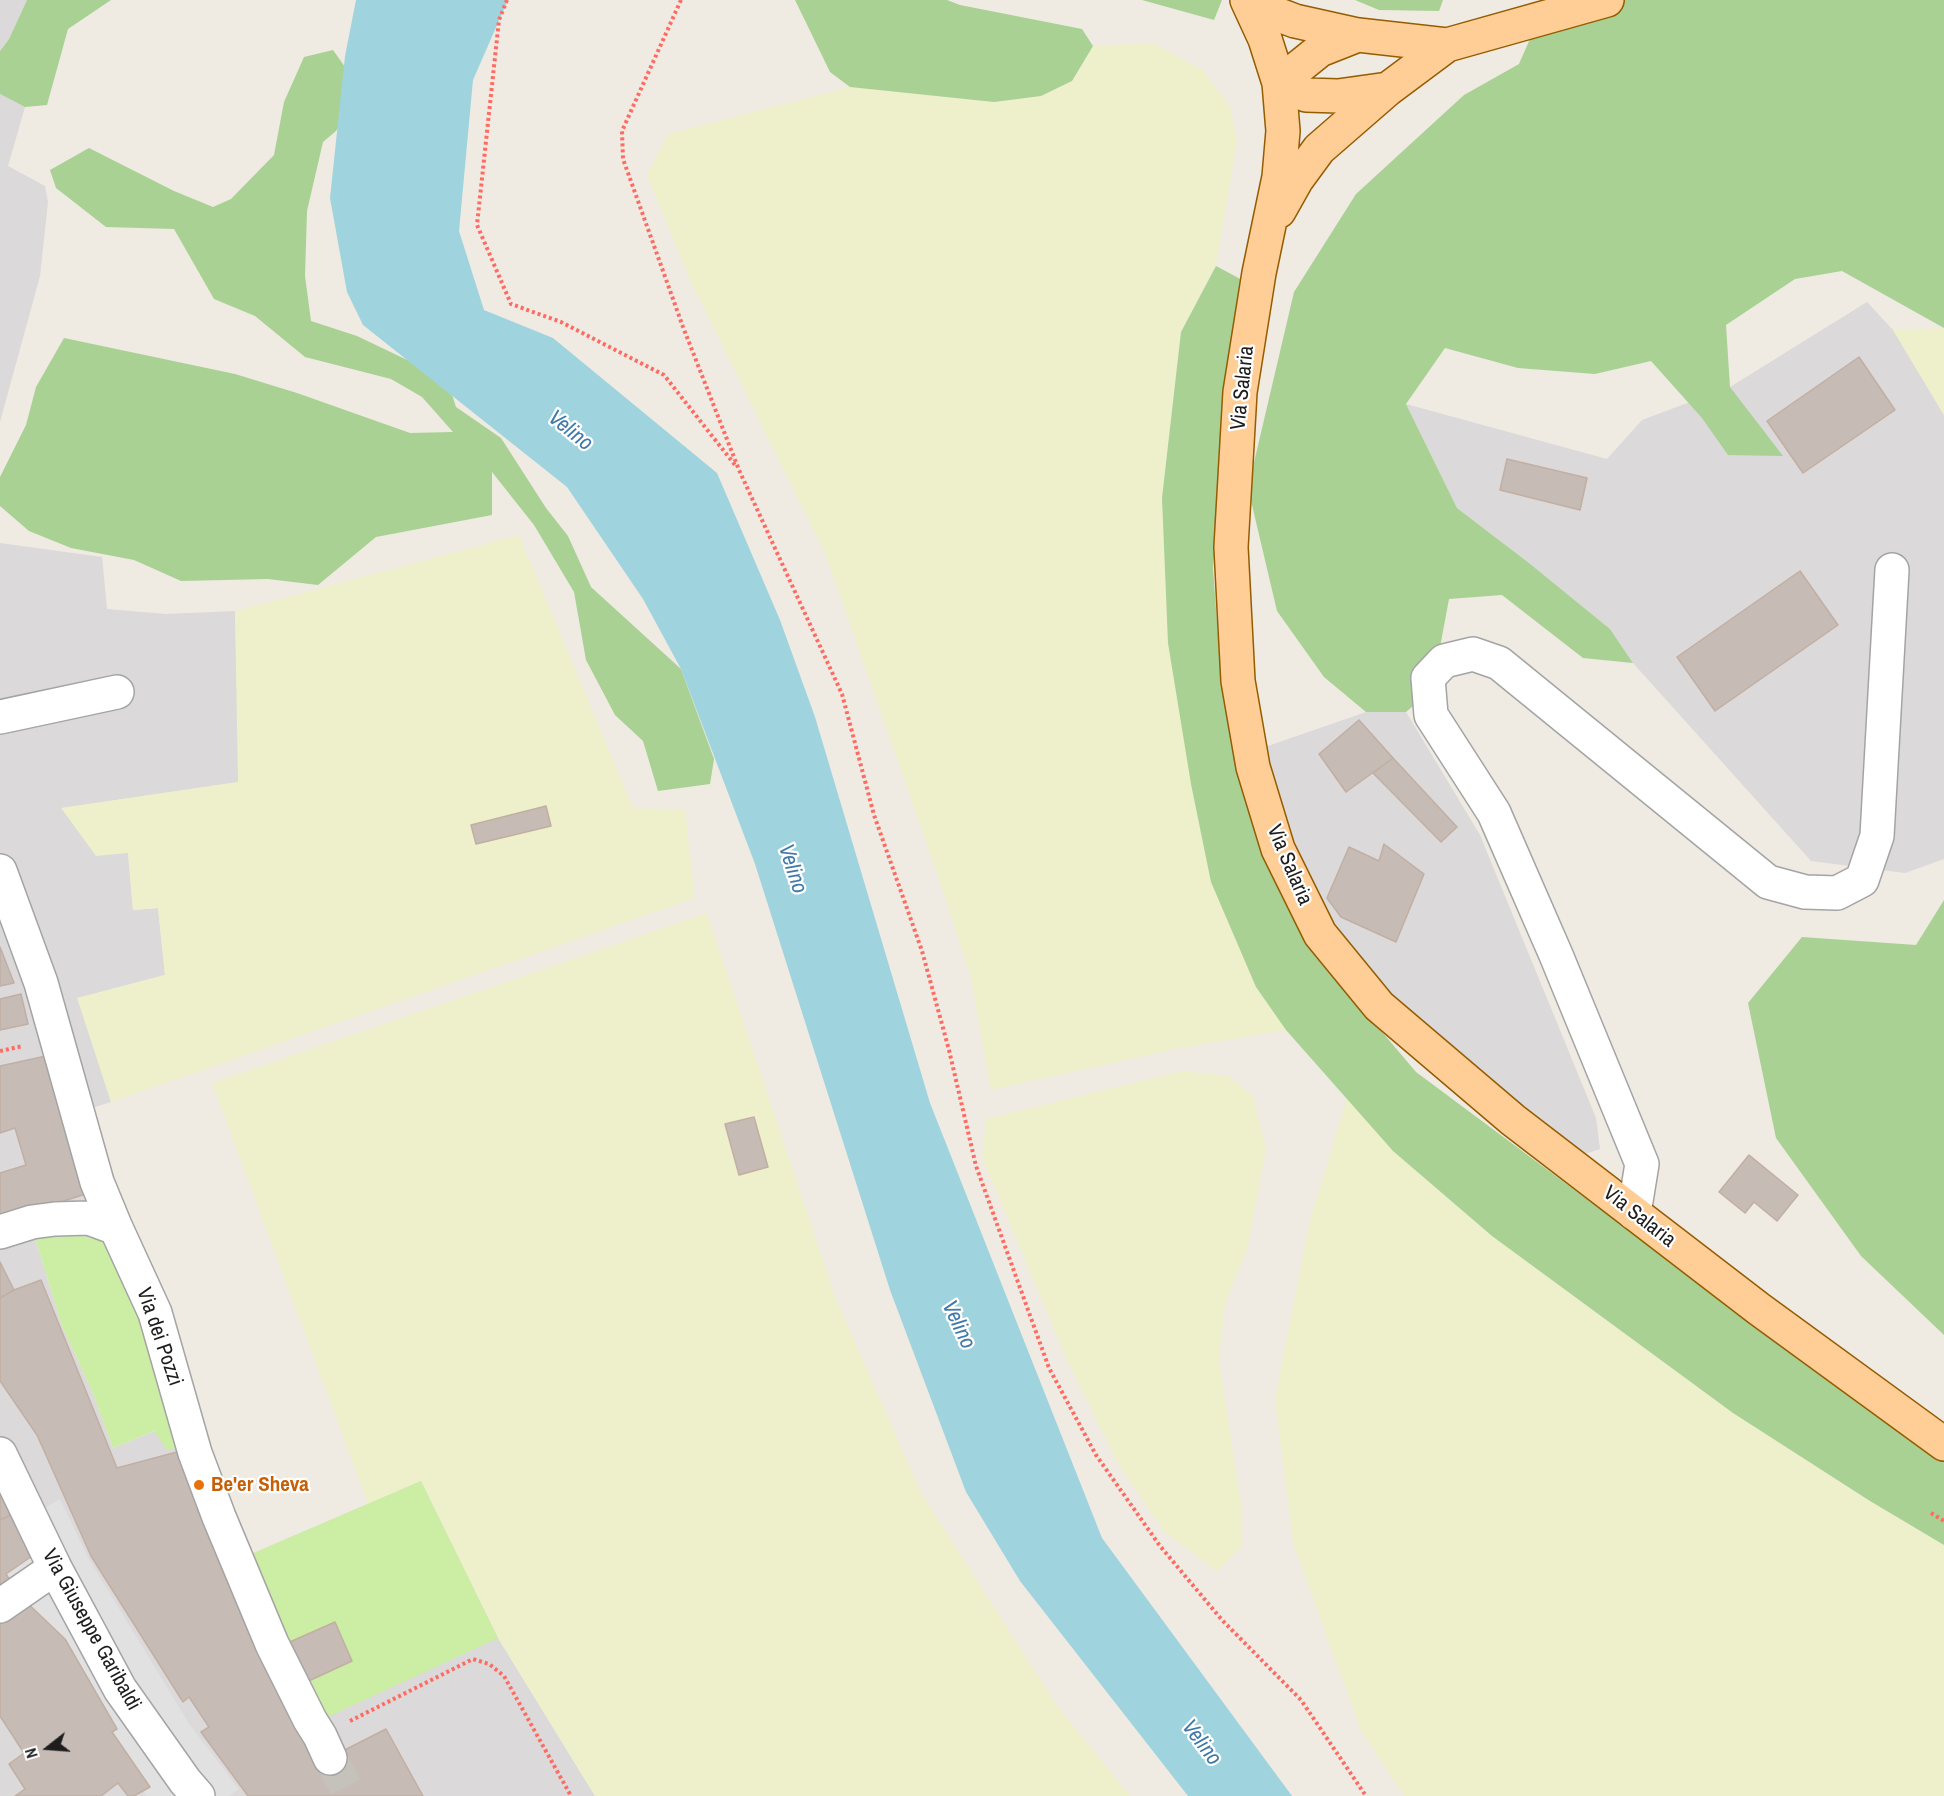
<!DOCTYPE html>
<style>
body{margin:0}
#map{position:relative;width:1944px;height:1796px;overflow:hidden;background:#efeae2;font-family:"Archivo Narrow",sans-serif}
canvas{display:block}
.north{position:absolute;left:18px;top:1718px;width:60px;height:60px;-webkit-text-stroke:4px #fff;paint-order:stroke;rotate:253deg;font-size:16px;font-weight:700;line-height:24px;text-align:center;color:#1d1d1d}
.north::after{content:'';display:block;margin:auto;width:21px;height:27px;background:#1d1d1d;clip-path:polygon(50% 0,100% 100%,50% 72%,0 100%)}
</style>
<div id="map">
<canvas width="1944" height="1796"></canvas>
<div class="north">N</div>
</div>
<script>
const ctx = document.querySelector('canvas').getContext('2d');
ctx.lineJoin = 'round';
function fill(path, color) { ctx.fillStyle = color; ctx.fill(path, 'evenodd'); }
const poly = rows => new Path2D(rows.map(r => 'M' + r).join(''));
function trace(path, color, width, dash) { ctx.strokeStyle = color; ctx.lineWidth = width; ctx.lineCap = dash ? 'butt' : 'round'; ctx.setLineDash(dash || []); ctx.stroke(path); }
function write(font, color, halo, rows, align = 'center') {
  ctx.font = font + ' "Archivo Narrow",sans-serif'; ctx.lineWidth = 4.5; ctx.setLineDash([]); ctx.textBaseline = 'middle'; ctx.strokeStyle = halo; ctx.fillStyle = color; for (const [text, x, y, turn = 0] of rows) {
    ctx.save(); ctx.translate(x, y); ctx.rotate((+turn || 0) * Math.PI / 180); ctx.textAlign = isNaN(turn) ? turn : align; if (halo) ctx.strokeText(text, 0, 0); ctx.fillText(text, 0, 0); ctx.restore();
  }
}
fill(poly([
 [0,0,27,0,9,39,0,51],
 [0,94,25,107,8,166,45,186,48,202,40,276,0,422],
 [1867,302,1893,330,1944,415,1944,859,1905,873,1811,861,1633,663,1610,629,1529,563,1457,508,1406,404,1607,459,1642,420,1730,387],
 [0,543,102,557,107,609,166,614,235,611,239,782,62,808,128,853,133,910,158,908,165,975,78,998,111,1102,69,1115,103,1241,67,1232,34,1235,62,1326,92,1391,113,1448,155,1431,185,1446,245,1557,421,1481,498,1638,595,1796,0,1796],
 [1366,712,1406,712,1480,835,1596,1118,1600,1149,1579,1156,1320,934,1278,849,1265,747]
]), '#dbd9d9');
fill(poly([
 [1153,43,1203,70,1230,106,1237,142,1216,266,1181,332,1162,498,1256,987,1286,1030,1180,1048,991,1090,970,974,941,885,825,553,690,280,647,175,668,134,850,87,994,102,1041,96,1072,81,1093,46],
 [1944,328,1944,415,1893,330],
 [519,535,633,808,685,810,695,898,111,1102,77,998,165,975,158,908,133,910,128,853,96,856,61,808,238,782,235,611],
 [707,913,836,1299,921,1493,1058,1707,1130,1796,595,1796,498,1638,421,1481,368,1504,212,1083],
 [1182,1071,1228,1076,1253,1096,1266,1148,1248,1246,1225,1303,1219,1360,1241,1504,1242,1547,1216,1571,1164,1531,1120,1467,1066,1358,982,1157,986,1119],
 [1347,1098,1393,1151,1492,1236,1733,1413,1870,1501,1944,1545,1944,1796,1404,1796,1361,1731,1293,1543,1275,1399,1309,1224]
]), '#eeefcb');
fill(poly([
 [67,1232,103,1241,123,1266,185,1446,167,1450,154,1431,113,1448,92,1391,62,1326,34,1234],
 [421,1481,498,1638,317,1722,244,1557]
]), '#cbeda4');
fill(poly([
 [27,0,111,0,68,29,47,105,25,107,0,94,0,51,9,39],
 [795,0,947,0,960,5,1082,29,1093,46,1072,81,1041,96,994,102,850,87,830,72],
 [1142,0,1222,0,1214,20],
 [1355,0,1443,0,1439,11,1379,10],
 [1547,0,1944,0,1944,328,1842,271,1795,279,1726,325,1730,387,1783,456,1728,455,1702,418,1651,361,1595,374,1518,368,1445,348,1406,404,1457,508,1529,563,1610,629,1633,663,1583,658,1502,595,1449,599,1432,690,1406,712,1366,712,1324,677,1277,611,1248,488,1294,292,1356,194,1464,95,1519,64],
 [333,50,362,91,336,131,323,142,307,211,305,276,311,321,357,336,447,379,456,407,501,438,546,508,568,536,591,587,681,669,714,759,710,784,658,791,643,741,615,715,586,660,574,592,534,525,492,472,492,515,376,537,318,585,268,579,181,581,134,560,71,548,29,531,0,506,0,477,26,425,36,387,64,338,235,374,297,393,410,433,453,432,422,397,391,379,305,357,255,316,214,299,174,229,106,227,56,188,50,170,89,148,174,191,213,207,231,199,274,155,284,102,304,57],
 [1216,266,1246,282,1225,404,1213,568,1221,677,1244,787,1310,947,1416,1072,1877,1415,1944,1456,1944,1545,1870,1501,1733,1413,1492,1236,1393,1151,1286,1030,1256,987,1211,882,1191,784,1168,643,1162,498,1181,332],
 [1944,900,1944,1335,1861,1256,1776,1138,1748,1003,1802,937,1916,945]
]), '#a9d194');
fill(poly([
 [60,1499,89,1559,190,1725,239,1789,229,1796,146,1796,143,1791,149,1787,112,1732,117,1728,65,1640,21,1597,6,1574,38,1552,22,1521]
]), '#e1e1e1');
fill(poly([
 [356,0,508,0,473,80,459,231,484,310,553,338,717,473,780,620,815,717,930,1103,1102,1538,1292,1796,1188,1796,1020,1581,966,1492,890,1290,755,864,681,669,643,599,567,487,363,325,347,292,330,198,345,56]
]), '#9fd4df');
const building = poly([
 [1859,357,1895,410,1803,473,1767,421,1859,357],
 [1507,459,1587,478,1580,510,1500,490,1507,459],
 [1800,571,1838,625,1715,711,1677,657,1800,571],
 [1359,720,1393,758,1346,792,1319,754,1359,720],
 [1393,758,1457,827,1441,842,1373,773,1393,758],
 [546,806,551,826,476,844,471,825,546,806],
 [1384,844,1424,874,1396,942,1341,917,1327,898,1349,847,1379,861,1384,844],
 [0,947,14,983,0,986,0,947],
 [21,994,28,1024,0,1030,0,999,21,994],
 [46,1056,86,1194,0,1221,0,1173,26,1165,15,1128,0,1133,0,1066,46,1056],
 [754,1117,768,1167,739,1175,725,1124,754,1117],
 [1749,1155,1798,1195,1777,1221,1754,1202,1745,1213,1719,1192,1749,1155],
 [0,1262,14,1290,0,1298,0,1262],
 [41,1280,117,1468,188,1449,206,1508,197,1509,211,1539,325,1760,386,1729,423,1796,248,1796,201,1732,209,1727,189,1697,183,1702,91,1556,37,1435,0,1381,0,1298,14,1290,41,1280],
 [0,1476,17,1512,0,1520,0,1476],
 [17,1512,38,1552,6,1574,14,1587,0,1597,0,1520,17,1512],
 [21,1597,65,1639,117,1729,112,1732,150,1787,134,1796,128,1796,118,1783,101,1796,15,1796,25,1789,9,1764,24,1753,0,1716,0,1614,21,1597],
 [335,1622,352,1661,300,1685,283,1645,335,1622]
]);
fill(building, '#c7bbb5');
trace(building, '#c1afa3', 1.5);
trace(poly([
 [330,1758,351,1796]
]), '#c5c1bb', 33, [33, 16]);
const minor = poly([
 [0,717,117,692],
 [0,871,41,983,97,1182,116,1228,155,1313,195,1453,219,1517,272,1644,310,1720,320,1736,330,1758],
 [1634,1213,1642,1164,1556,955,1494,813,1431,715,1428,678,1444,661,1473,654,1499,663,1768,882,1805,892,1837,893,1862,880,1877,836,1892,570],
 [0,1232,32,1222,55,1219,89,1218,116,1228],
 [0,1454,55,1568,120,1689,185,1781,198,1796],
 [0,1606,55,1568]
]);
const major = poly([
 [1247,0,1265,39,1279,83,1283,131,1279,177,1259,273,1240,392,1231,547,1238,681,1253,767,1278,849,1320,934,1379,1006,1513,1120,1759,1309,1944,1444],
 [1250,4,1295,21,1358,35,1447,45],
 [1279,83,1306,95,1338,96,1388,89],
 [1279,83,1320,50,1358,35],
 [1279,211,1297,179,1319,149,1388,89,1447,45,1607,0]
]);
trace(minor, '#a4a4a4', 36);
trace(major, '#955c00', 36);
trace(poly([
 [507,0,499,20,477,225,511,304,561,322,664,375,735,465],
 [681,0,622,131,623,159,683,327,739,470,842,694,874,815,922,951,949,1050,976,1166,1049,1368,1096,1455,1160,1546,1222,1620,1301,1700,1366,1796],
 [0,1051,23,1046],
 [1931,1513,1944,1521],
 [350,1721,473,1659,489,1664,504,1676,571,1796]
]), '#ff6b62', 4, [3, 3]);
trace(minor, '#fff', 33);
trace(major, '#ffcd96', 33);
for (const [x, y, r, color] of [
 [199,1485,6,"#e8710a"]
]) { const dot = new Path2D(); dot.arc(x, y, r, 0, 2 * Math.PI); ctx.fillStyle = color; ctx.fill(dot); trace(dot, '#fff', 2); }
write('21px', '#1d1d1d', '#fff', [
 ["Via Salaria",1243,388,-84],
 ["Via Salaria",1289,865,67],
 ["Via Salaria",1639,1217,38],
 ["Via dei Pozzi",159,1337,71],
 ["Via Giuseppe Garibaldi",91,1630,61]
]);
write('bold 21px', '#c56008', '#fff', [
 ["Be'er Sheva",211,1485]
], 'left');
write('italic 22px', '#417aa9', '#fff', [
 ["Velino",570,431,39],
 ["Velino",792,869,72],
 ["Velino",958,1325,65],
 ["Velino",1201,1743,53]
]);
</script>
